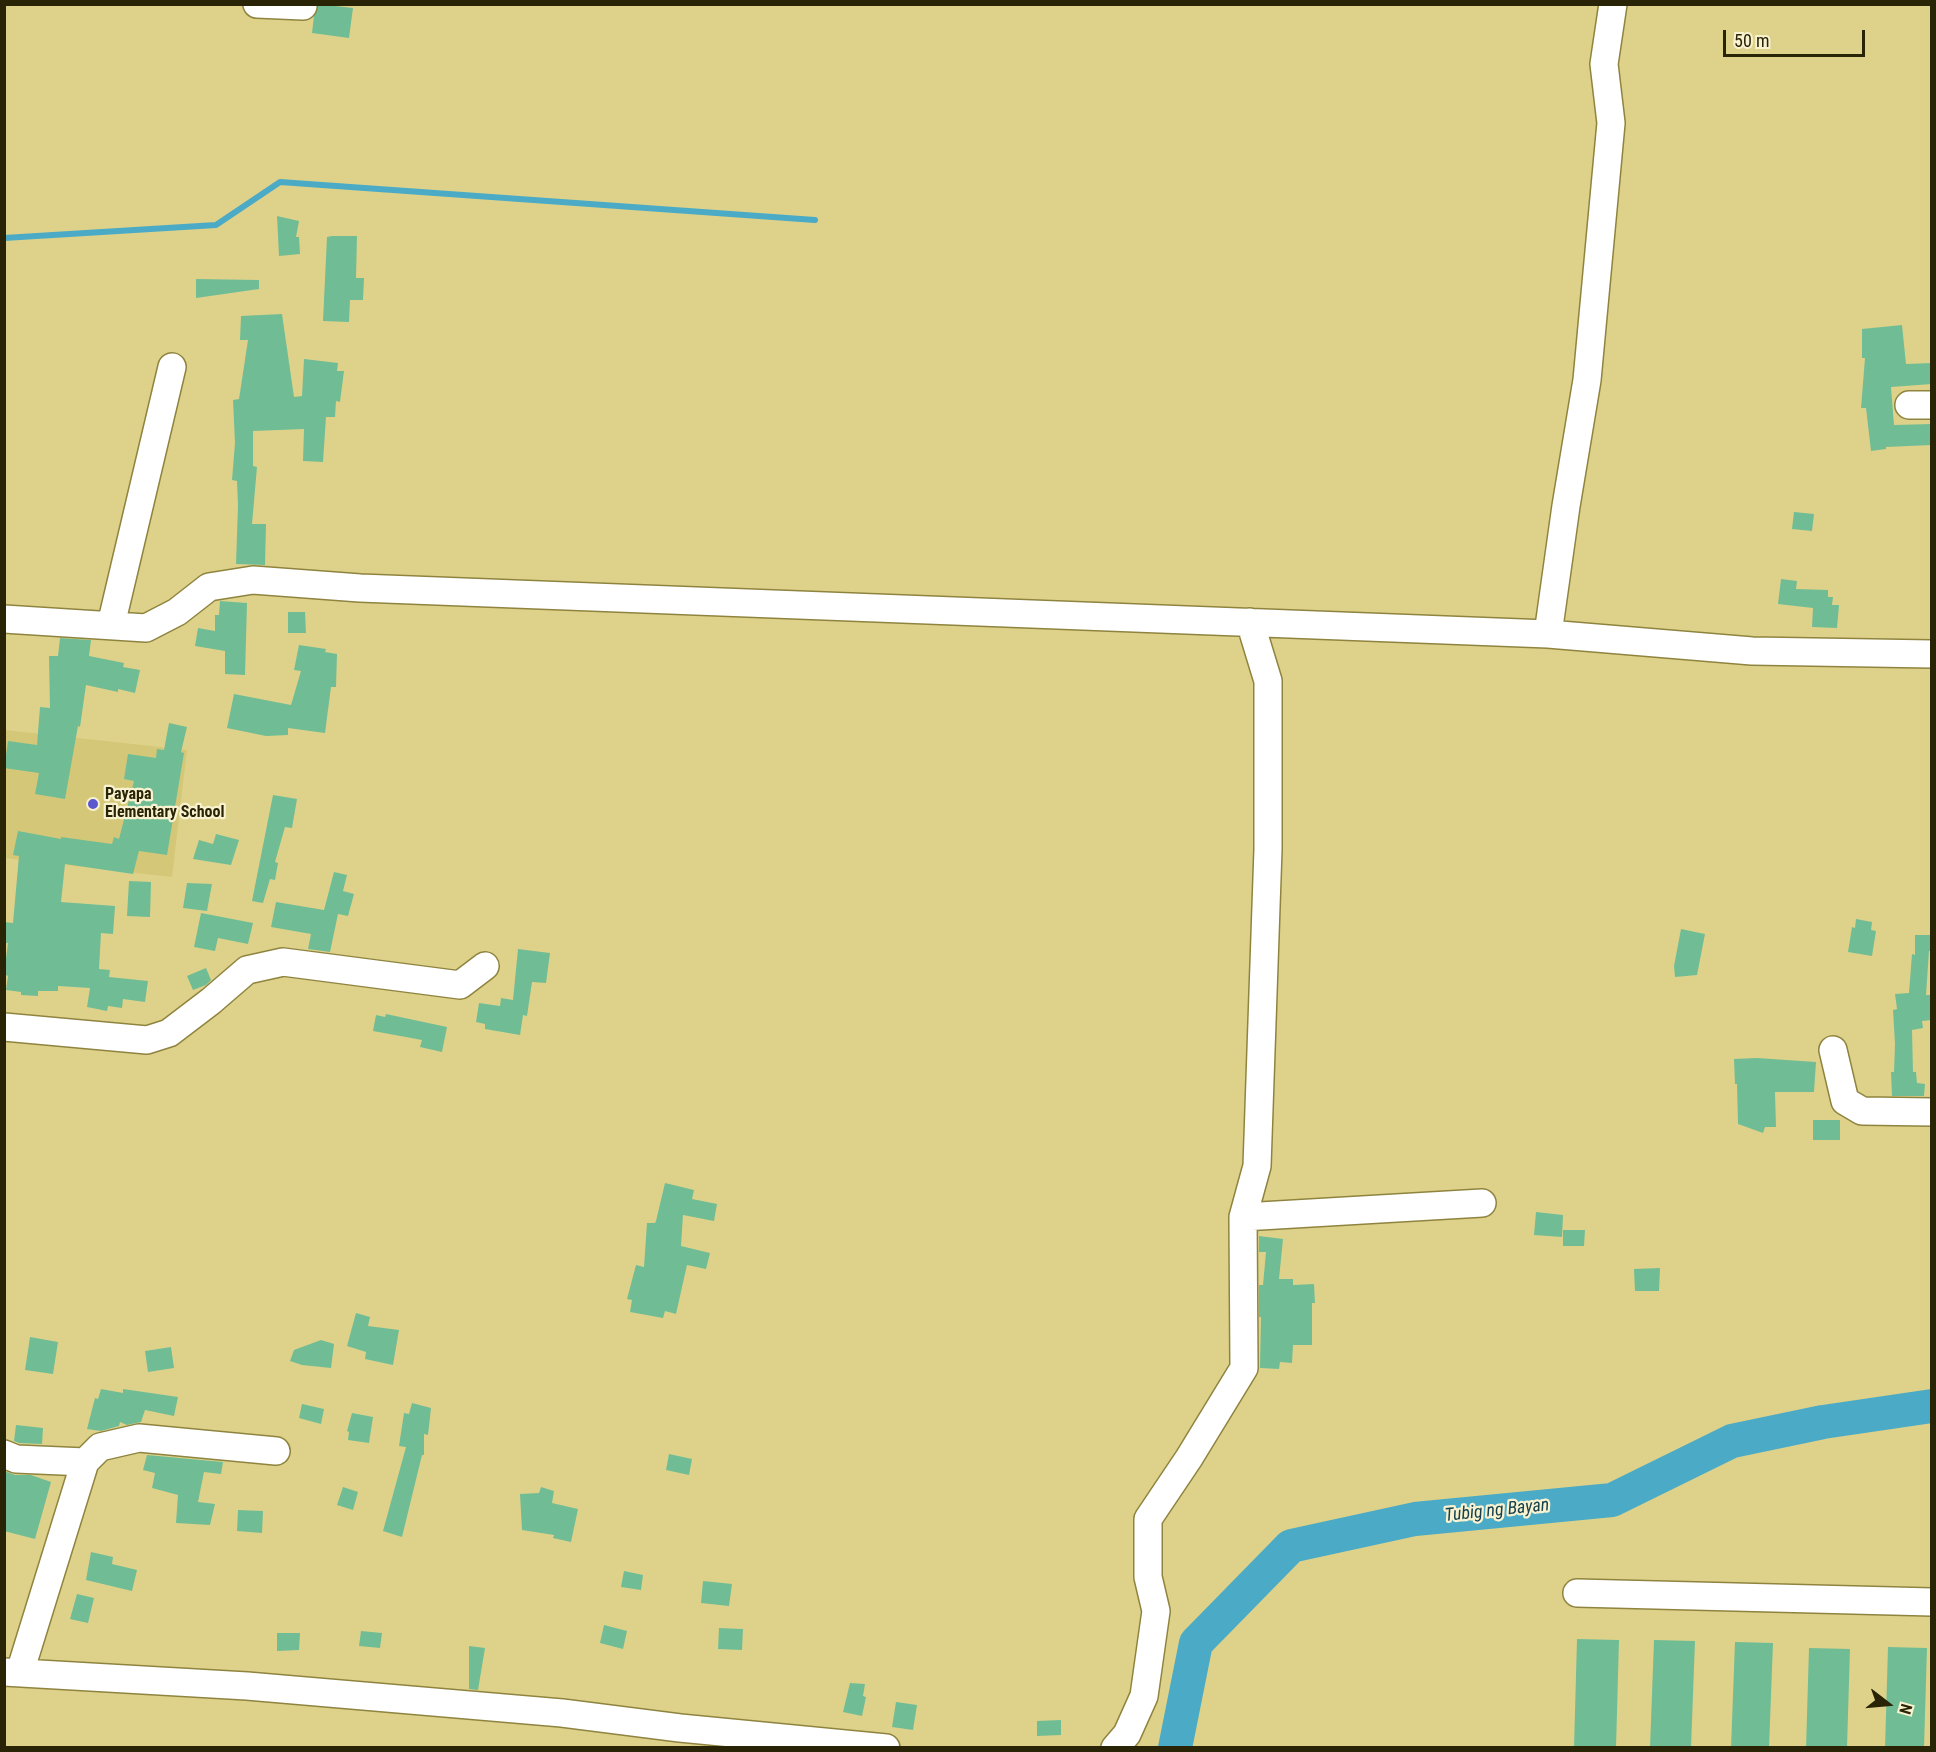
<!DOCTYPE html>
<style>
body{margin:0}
#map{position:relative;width:1936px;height:1752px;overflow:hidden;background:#ded28b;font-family:"Roboto Condensed",sans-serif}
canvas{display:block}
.frame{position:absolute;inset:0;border:6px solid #292406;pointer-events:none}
.north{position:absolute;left:1858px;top:1674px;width:60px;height:60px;-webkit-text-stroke:4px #f8f2d0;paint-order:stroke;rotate:106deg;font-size:16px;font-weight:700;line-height:24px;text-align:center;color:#292406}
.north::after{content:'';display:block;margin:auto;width:21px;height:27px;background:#292406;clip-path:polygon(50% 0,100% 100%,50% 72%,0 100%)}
.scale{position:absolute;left:1723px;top:30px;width:142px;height:27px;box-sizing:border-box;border:3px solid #292406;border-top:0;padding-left:8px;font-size:18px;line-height:21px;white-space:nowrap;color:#292406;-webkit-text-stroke:4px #f8f2d0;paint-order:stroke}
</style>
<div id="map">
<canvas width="1936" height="1752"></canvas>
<div class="frame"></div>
<div class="north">N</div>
<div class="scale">50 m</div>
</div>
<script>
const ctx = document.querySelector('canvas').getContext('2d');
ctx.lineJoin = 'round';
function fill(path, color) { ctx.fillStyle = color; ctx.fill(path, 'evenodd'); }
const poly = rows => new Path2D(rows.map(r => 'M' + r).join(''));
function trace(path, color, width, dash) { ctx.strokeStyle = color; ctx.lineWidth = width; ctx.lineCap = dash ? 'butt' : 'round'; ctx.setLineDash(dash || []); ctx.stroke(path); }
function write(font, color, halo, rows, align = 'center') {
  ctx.font = font + ' "Roboto Condensed",sans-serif'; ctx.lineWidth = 4.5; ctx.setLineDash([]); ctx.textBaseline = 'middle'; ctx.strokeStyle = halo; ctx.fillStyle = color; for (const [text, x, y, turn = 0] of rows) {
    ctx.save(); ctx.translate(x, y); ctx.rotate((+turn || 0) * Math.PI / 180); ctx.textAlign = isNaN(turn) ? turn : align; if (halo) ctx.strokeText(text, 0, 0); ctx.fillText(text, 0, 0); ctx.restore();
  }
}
fill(poly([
 [5,730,187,750,172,877,5,858]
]), '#d5c778');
trace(poly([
 [4,238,216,225,280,182,815,220]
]), '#4babc6', 6);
trace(poly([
 [1175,1748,1196,1643,1291,1546,1415,1519,1612,1500,1732,1441,1823,1422,1932,1406]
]), '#4babc6', 34);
fill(poly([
 [318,4,353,8,349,38,312,33,314,16],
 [277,216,299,221,296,237,299,237,300,254,279,256],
 [332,236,357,236,356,278,364,278,363,300,350,300,349,322,323,321,327,237],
 [196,279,259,280,259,289,196,298],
 [282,314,294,397,302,396,304,359,338,363,337,371,344,371,340,402,336,401,335,417,326,417,323,462,303,461,304,429,253,431,253,466,257,467,252,524,266,524,265,565,236,564,238,506,237,481,232,480,235,443,233,400,239,399,248,340,240,340,241,316],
 [1902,325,1906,364,1932,363,1932,384,1891,387,1894,425,1932,424,1932,445,1886,447,1886,449,1871,451,1866,408,1861,408,1865,358,1862,358,1862,329],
 [1794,512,1814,514,1812,531,1792,529],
 [1781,579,1797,581,1796,589,1828,590,1828,597,1833,597,1832,605,1839,605,1837,628,1812,627,1813,608,1778,604],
 [220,601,247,603,245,675,225,674,225,651,195,646,198,628,215,631,215,615,219,615],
 [288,612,305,612,306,633,288,633],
 [60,638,91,640,89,656,124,663,123,667,140,670,135,693,118,689,118,692,86,685,80,727,78,726,65,799,35,794,39,773,4,768,8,741,37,745,40,707,50,708,49,656,58,656],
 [299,645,326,649,325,652,337,654,336,687,331,687,325,733,288,728,288,735,266,736,227,728,234,694,291,705,301,671,294,670],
 [169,723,187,727,181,752,184,753,167,855,139,851,133,874,65,864,61,902,115,906,113,934,101,933,99,969,110,970,109,977,148,981,145,1002,123,999,122,1008,108,1006,107,1011,87,1007,90,988,58,986,58,991,38,991,38,996,21,995,21,992,6,990,8,976,4,974,8,943,4,943,4,922,13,923,19,856,13,855,18,831,61,839,61,837,112,844,114,837,119,839,134,781,124,779,128,754,156,758,157,749,164,750],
 [273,795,297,799,292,828,285,827,275,862,278,863,275,880,270,879,263,903,252,901],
 [216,834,239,840,231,865,193,859,199,840,213,844],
 [334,872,347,875,343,891,354,894,348,916,338,914,330,952,308,949,311,934,271,927,276,902,324,910],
 [129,881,151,882,150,917,127,916],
 [187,883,212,884,207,911,183,908],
 [201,913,253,923,248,944,218,938,215,951,194,947],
 [1856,919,1872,922,1871,930,1876,931,1872,956,1848,952,1852,927,1855,928],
 [1681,929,1705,934,1697,975,1675,977,1674,966],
 [1915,935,1932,935,1932,951,1929,951,1926,995,1932,995,1932,1020,1922,1021,1923,1028,1912,1030,1913,1072,1916,1072,1917,1083,1925,1084,1924,1096,1892,1096,1891,1072,1894,1072,1895,1044,1893,1010,1897,1009,1895,994,1909,993,1912,954,1915,955],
 [518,949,550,953,546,983,532,982,527,1016,523,1015,520,1035,485,1029,485,1024,476,1022,479,1003,500,1006,501,998,513,1000],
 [206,968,211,980,206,985,193,990,187,976],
 [386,1014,447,1027,442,1052,420,1047,422,1040,373,1031,376,1015,385,1017],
 [1757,1058,1816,1062,1814,1092,1775,1092,1776,1127,1765,1127,1763,1133,1738,1124,1737,1084,1735,1084,1734,1059],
 [1813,1120,1840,1120,1840,1140,1813,1140],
 [665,1183,694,1190,692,1199,717,1204,714,1221,683,1215,681,1246,710,1253,706,1269,687,1265,676,1314,665,1311,663,1318,630,1312,632,1300,627,1299,636,1265,644,1267,647,1223,655,1223,656,1221],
 [1536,1212,1563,1215,1562,1237,1534,1235],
 [1563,1230,1585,1230,1584,1246,1563,1246],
 [1259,1236,1283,1239,1279,1279,1293,1279,1293,1285,1314,1284,1315,1303,1312,1303,1312,1345,1293,1345,1292,1363,1280,1362,1279,1369,1260,1368,1261,1317,1259,1317,1259,1285,1263,1285,1266,1252,1259,1252],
 [1660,1268,1659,1291,1635,1291,1634,1269],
 [356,1313,370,1317,368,1326,399,1330,393,1365,365,1359,366,1352,347,1346],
 [30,1337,58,1342,53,1374,25,1370],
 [321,1340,334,1344,331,1368,302,1365,290,1361,294,1350],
 [171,1347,174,1368,148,1372,145,1351],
 [101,1389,123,1393,123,1389,178,1397,174,1416,145,1410,141,1422,127,1425,120,1422,119,1426,101,1431,87,1429,95,1398,98,1399],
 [412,1403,431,1408,428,1435,424,1434,424,1455,422,1455,402,1537,383,1531,406,1447,399,1446,404,1413,409,1414],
 [302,1404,324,1409,321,1424,299,1418],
 [352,1413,373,1417,369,1443,348,1440,349,1432,347,1431],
 [16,1425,43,1428,42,1444,19,1443,14,1441],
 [669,1454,692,1459,689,1475,666,1470],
 [147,1455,223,1462,221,1474,204,1472,198,1502,215,1504,210,1525,176,1523,178,1495,152,1488,155,1473,143,1470],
 [4,1471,15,1475,31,1475,51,1482,35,1539,4,1531],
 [343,1487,358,1492,353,1510,337,1505],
 [541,1487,554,1491,552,1503,578,1509,571,1542,553,1538,554,1535,522,1530,520,1494,539,1493],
 [238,1510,263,1511,262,1533,237,1531],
 [91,1552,113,1557,112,1564,137,1570,132,1591,86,1580],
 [624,1571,643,1575,641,1590,621,1587],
 [703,1581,732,1584,729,1606,701,1603],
 [77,1594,94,1598,88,1623,70,1619],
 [604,1625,627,1631,623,1649,600,1643],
 [719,1628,743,1629,742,1650,718,1649],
 [361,1631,382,1633,380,1648,359,1646],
 [277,1633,300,1633,299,1650,277,1651],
 [1577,1639,1619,1640,1616,1748,1574,1748],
 [1654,1640,1695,1641,1691,1748,1650,1748],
 [1735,1642,1773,1643,1769,1748,1731,1748],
 [469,1646,485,1648,478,1690,469,1689],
 [1888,1647,1927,1648,1924,1748,1885,1748],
 [1809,1648,1850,1649,1847,1748,1806,1748],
 [850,1683,865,1684,863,1696,866,1697,862,1716,843,1712],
 [896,1702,917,1705,913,1730,892,1727],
 [1061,1720,1061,1735,1037,1736,1037,1721]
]), '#70bd95');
const minor = poly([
 [257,4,303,6],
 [1909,405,1932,405],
 [4,619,146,628,177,612,209,587,253,580,360,588,1548,634,1752,651,1932,654],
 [111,625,172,367],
 [1548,634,1566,506,1587,380,1611,123,1604,64,1613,4],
 [4,1027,147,1040,169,1033,211,1001,247,970,283,962,460,985,485,966],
 [1833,1050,1845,1101,1862,1111,1932,1112],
 [1243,1217,1482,1203],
 [4,1454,16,1459,85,1462],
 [1577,1593,1932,1602],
 [4,1672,247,1686,562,1713,680,1728,886,1748],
 [20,1672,85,1462,100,1447,139,1438,276,1451],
 [1115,1748,1127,1734,1144,1696,1156,1611,1148,1577,1148,1519,1189,1458,1244,1368,1243,1217,1257,1166,1268,849,1268,681,1250,622]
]);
trace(minor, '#8f843f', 30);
trace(minor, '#fff', 27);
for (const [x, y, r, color] of [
 [93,804,6,"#5b57cf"]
]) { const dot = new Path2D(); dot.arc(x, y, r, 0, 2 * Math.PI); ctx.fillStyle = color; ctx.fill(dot); trace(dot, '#f8f2d0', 2); }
write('bold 16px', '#292406', '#f8f2d0', [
 ["Payapa",105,795],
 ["Elementary School",105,813]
], 'left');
write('italic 18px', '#16414d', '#f8f2d0', [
 ["Tubig ng Bayan",1497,1511,-6]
]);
</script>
